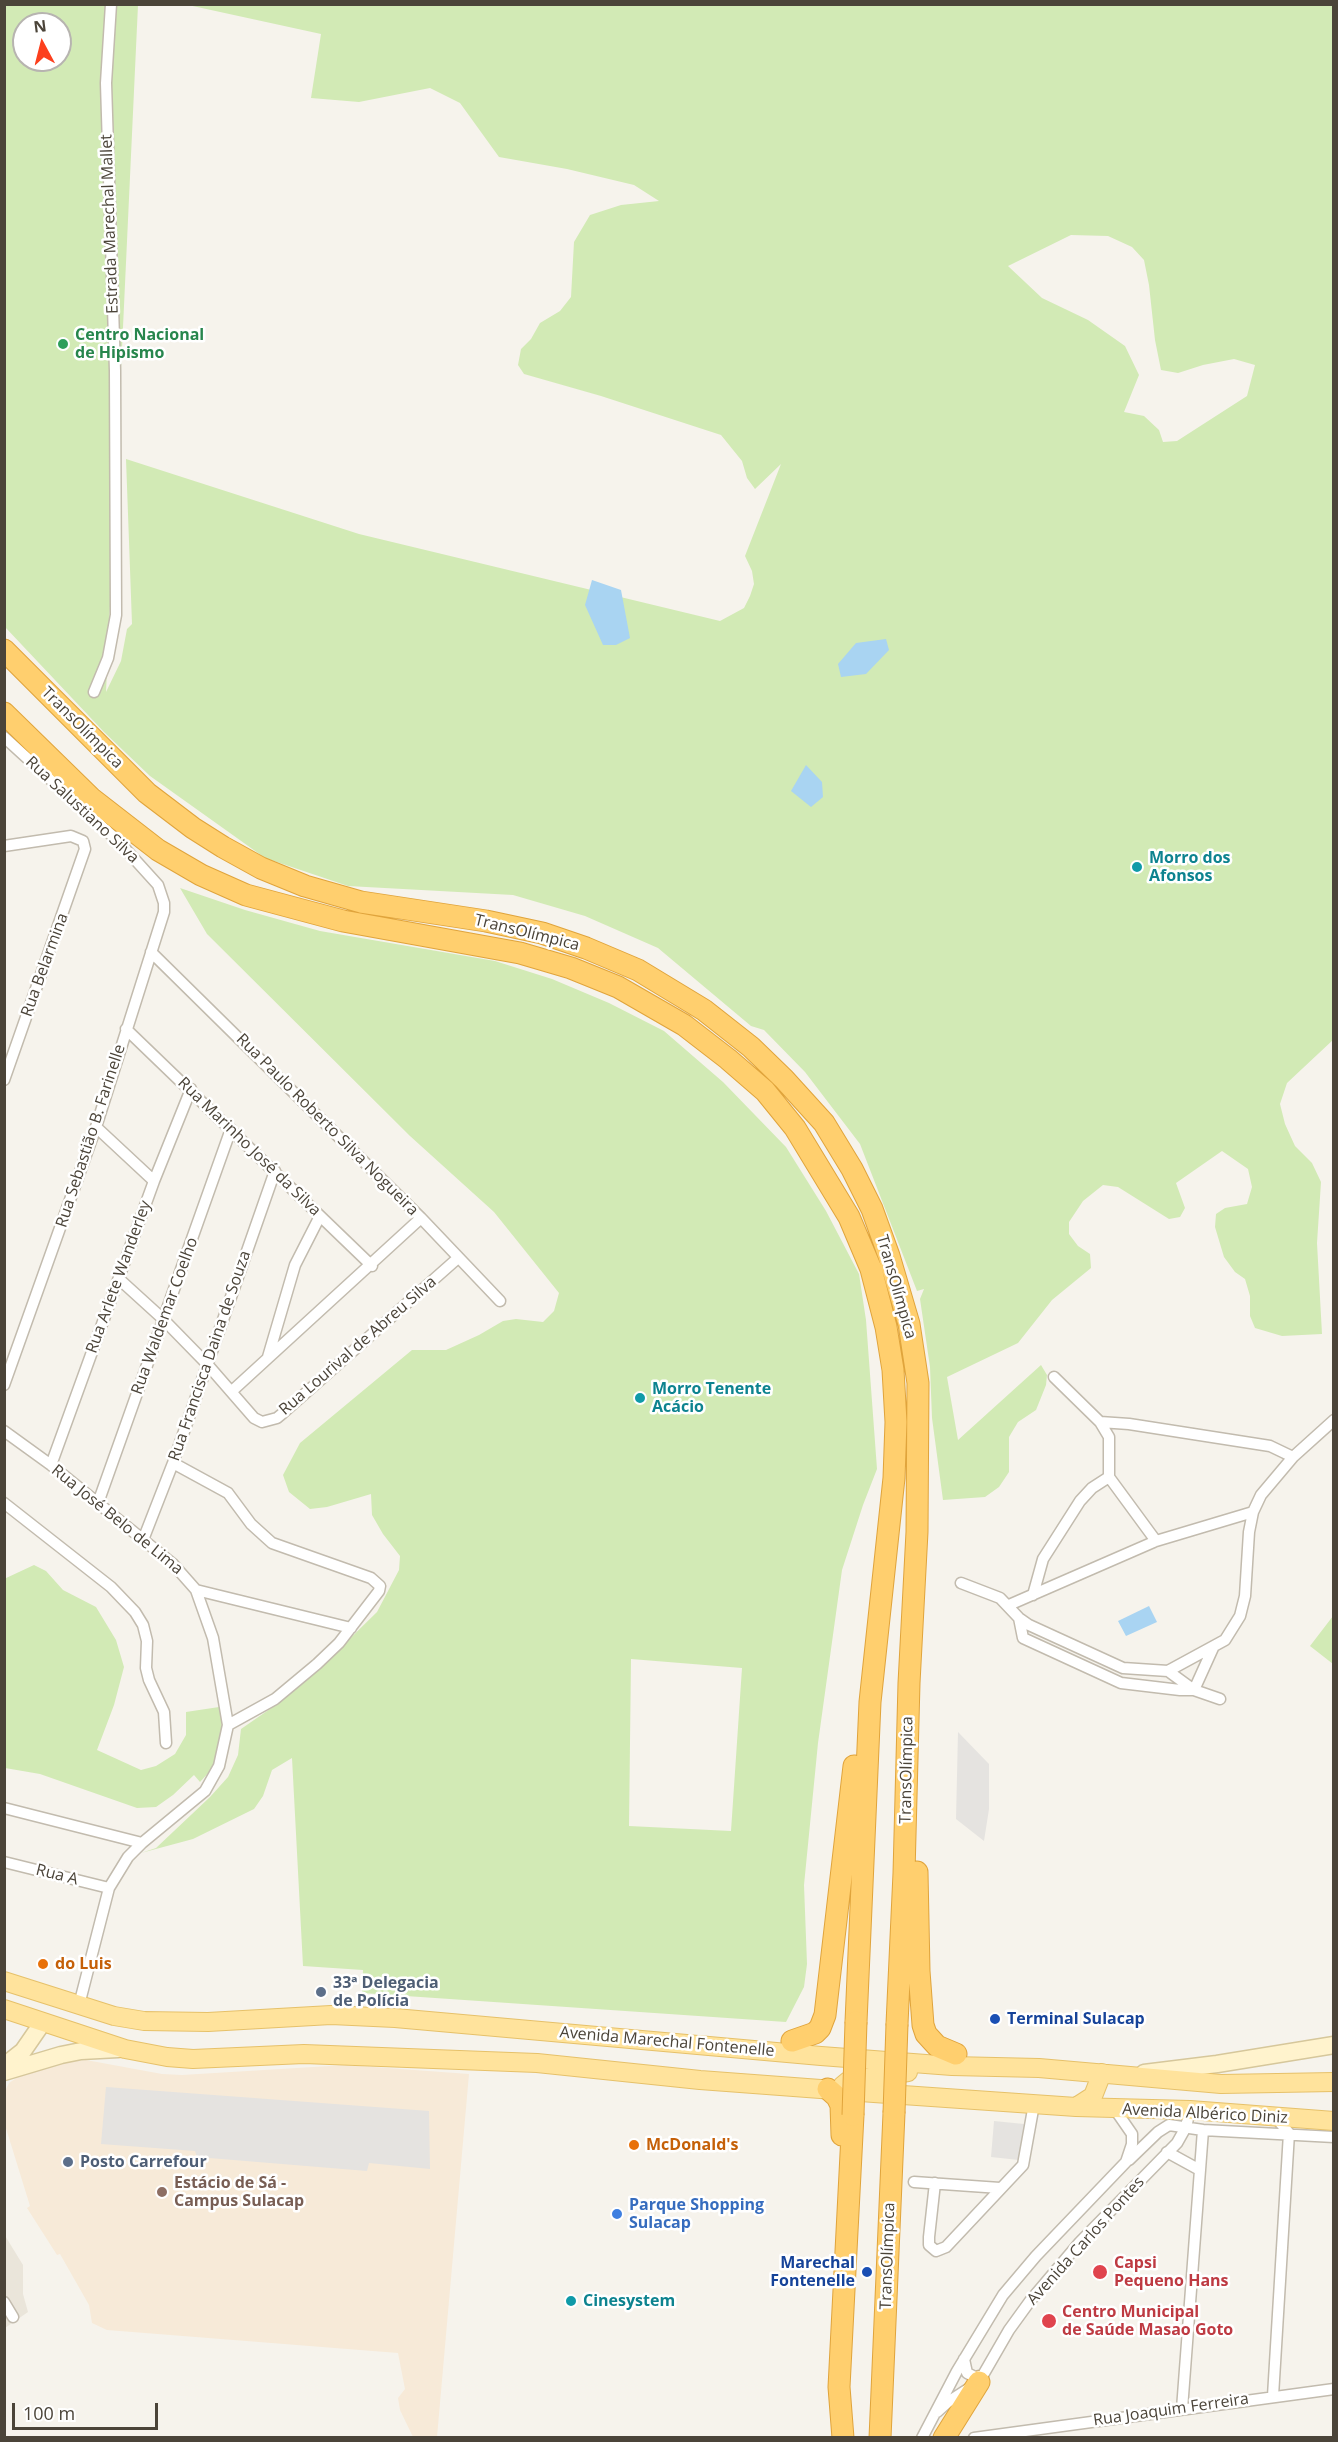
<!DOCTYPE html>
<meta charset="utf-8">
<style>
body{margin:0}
#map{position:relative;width:1338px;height:2442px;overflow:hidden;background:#f6f3ec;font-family:"Open Sans",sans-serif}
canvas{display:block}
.frame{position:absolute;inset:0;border:6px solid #4b4439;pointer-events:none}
.north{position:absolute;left:12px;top:12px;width:60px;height:60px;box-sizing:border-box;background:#fff;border:2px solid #b7b4b0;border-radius:50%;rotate:353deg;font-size:16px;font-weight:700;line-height:24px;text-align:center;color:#4b4439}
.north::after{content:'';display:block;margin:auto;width:21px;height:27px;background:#fc3f1d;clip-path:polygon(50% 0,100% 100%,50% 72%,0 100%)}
.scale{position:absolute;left:12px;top:2403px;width:146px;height:27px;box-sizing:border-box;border:3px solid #4b4439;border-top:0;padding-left:8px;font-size:18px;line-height:21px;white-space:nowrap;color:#4b4439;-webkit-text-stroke:4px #fff;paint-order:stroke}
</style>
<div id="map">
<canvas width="1338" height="2442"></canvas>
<div class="frame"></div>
<div class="north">N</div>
<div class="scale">100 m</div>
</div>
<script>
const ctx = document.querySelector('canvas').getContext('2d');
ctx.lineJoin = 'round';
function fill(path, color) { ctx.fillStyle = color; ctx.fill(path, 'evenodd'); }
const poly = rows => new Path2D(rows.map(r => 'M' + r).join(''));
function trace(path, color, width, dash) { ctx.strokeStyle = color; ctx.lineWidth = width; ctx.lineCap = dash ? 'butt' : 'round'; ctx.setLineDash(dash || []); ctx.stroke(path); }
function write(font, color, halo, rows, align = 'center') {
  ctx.font = font + ' "Open Sans",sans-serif'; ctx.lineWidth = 5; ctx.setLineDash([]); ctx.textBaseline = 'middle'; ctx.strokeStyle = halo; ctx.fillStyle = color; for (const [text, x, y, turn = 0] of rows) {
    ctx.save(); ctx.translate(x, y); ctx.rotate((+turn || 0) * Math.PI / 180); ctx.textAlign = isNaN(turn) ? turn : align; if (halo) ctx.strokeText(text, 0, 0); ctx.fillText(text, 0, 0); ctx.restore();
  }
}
fill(poly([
 [4,2234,23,2265,23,2294,28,2312,5,2328]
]), '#eae5da');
fill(poly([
 [86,2060,162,2074,182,2075,346,2065,469,2074,437,2437,413,2437,400,2410,398,2398,405,2389,398,2353,107,2330,92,2323,89,2305,60,2254,57,2255,27,2208,30,2206,5,2125,4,2093,9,2083,25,2072,52,2062]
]), '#f7ead8');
fill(poly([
 [5,5,138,5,106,692,121,661,127,629,132,624,126,459,359,534,720,621,744,608,750,596,754,584,752,571,745,556,781,464,755,489,747,478,742,461,721,435,601,396,524,374,518,365,521,349,531,339,540,323,560,311,571,297,574,242,590,215,621,205,659,201,634,185,567,169,499,157,460,103,430,88,359,102,311,98,321,34,188,5,1333,5,1334,1039,1287,1083,1280,1104,1285,1124,1295,1146,1312,1163,1321,1182,1317,1243,1322,1334,1282,1336,1255,1328,1250,1316,1250,1296,1245,1279,1235,1272,1224,1257,1215,1227,1216,1214,1225,1208,1247,1204,1252,1187,1248,1169,1222,1151,1176,1183,1185,1208,1180,1217,1169,1219,1118,1187,1103,1185,1083,1201,1069,1222,1069,1234,1078,1246,1090,1254,1091,1268,1052,1300,1018,1343,947,1377,958,1440,1041,1365,1047,1375,1046,1385,1036,1410,1018,1422,1009,1437,1009,1472,999,1487,985,1497,943,1500,932,1418,930,1367,920,1299,924,1289,917,1291,860,1144,805,1072,764,1030,751,1026,658,948,585,916,513,895,348,886,265,858,150,776,104,732,5,627],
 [24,24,60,24,60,60,24,60],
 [1071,235,1108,236,1132,247,1144,260,1149,285,1155,340,1161,370,1178,373,1203,365,1234,359,1255,365,1247,396,1177,441,1163,442,1159,430,1144,416,1124,412,1139,375,1125,346,1088,320,1042,298,1008,266],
 [180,888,245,910,320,931,495,961,552,979,609,1003,664,1031,723,1082,786,1147,826,1211,859,1274,866,1320,877,1469,863,1505,842,1570,818,1743,804,1885,807,1964,804,1987,786,2022,362,1993,363,1970,303,1966,292,1758,272,1770,263,1796,254,1809,193,1839,141,1853,156,1848,210,1797,228,1777,238,1755,241,1729,280,1702,327,1661,377,1612,399,1570,400,1556,383,1534,372,1515,371,1494,327,1507,310,1509,289,1492,283,1475,300,1443,412,1350,446,1350,479,1335,503,1321,516,1319,543,1322,554,1311,559,1293,494,1212,410,1136,207,934],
 [631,1659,742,1668,731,1831,629,1826],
 [34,1565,46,1571,63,1590,96,1607,116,1640,124,1667,114,1705,97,1750,141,1770,156,1766,175,1754,186,1735,186,1712,219,1707,222,1718,221,1745,211,1770,200,1782,194,1775,173,1795,156,1807,137,1808,40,1774,5,1768,4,1579],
 [1333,1616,1333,1664,1310,1646]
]), '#d2eab5');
fill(poly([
 [958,1732,989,1764,989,1809,984,1841,956,1819],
 [106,2087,429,2111,430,2169,369,2163,367,2171,197,2157,195,2151,101,2144],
 [994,2121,1024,2124,1024,2143,1019,2160,991,2157]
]), '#e5e3e0');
fill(poly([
 [592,580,621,590,630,638,616,645,603,645,585,605],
 [886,639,889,650,866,674,841,677,838,664,856,643],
 [806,765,822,782,823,797,811,807,791,791],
 [1149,1606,1157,1622,1126,1636,1118,1621]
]), '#a9d4f2');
const street = poly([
 [94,692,108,658,116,615,115,371,106,83,111,4],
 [4,737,119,842,158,885,164,903,164,912,96,1127,4,1385],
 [4,846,71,836,83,841,85,849,4,1080],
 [151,952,421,1218,500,1301],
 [126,1029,372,1266],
 [96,1127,154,1181],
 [119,1279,163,1319,207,1364,254,1418,262,1422,277,1418,283,1413,458,1258],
 [268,1357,295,1265,320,1216],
 [1054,1377,1100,1422,1109,1437,1109,1477,1156,1541],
 [232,1391,421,1218],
 [1100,1422,1129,1424,1270,1446,1293,1457],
 [4,1431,51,1465,173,1564,196,1590,213,1638,228,1725,219,1766,205,1791,142,1843,128,1857,109,1888,79,2005],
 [173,1463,228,1493,251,1524,272,1543,371,1578,380,1586,379,1591,339,1643,317,1664,275,1699,228,1725],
 [51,1465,154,1181,191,1089],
 [4,1503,111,1587,135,1612,143,1625,147,1641,146,1668,149,1680,164,1712,166,1743],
 [98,1503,231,1129],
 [143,1540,173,1463,275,1171],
 [961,1583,1000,1598,1019,1618,1029,1625,1123,1668,1168,1671,1194,1690,1220,1699],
 [196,1590,351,1628],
 [1033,1595,1043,1559,1080,1501,1092,1488,1109,1477],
 [1009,1605,1156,1541,1253,1512],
 [1019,1618,1023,1638,1121,1683,1180,1690,1194,1690],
 [1168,1671,1225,1640,1240,1616,1245,1596,1249,1532,1253,1512,1261,1495,1293,1457,1334,1420],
 [1194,1690,1213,1648],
 [4,1808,142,1843],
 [4,1862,109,1888],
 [1167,2152,1198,2169],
 [1129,2160,1158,2132,1169,2125,1203,2130,1334,2137],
 [914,2182,1000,2188],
 [935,2183,929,2237,929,2245,936,2251,946,2247,1023,2165,1034,2104],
 [4,2302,13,2317],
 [964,2359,967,2373,975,2377,983,2375],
 [1273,2396,1289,2133,1276,2118],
 [1182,2409,1203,2130],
 [937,2412,948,2402,979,2382,1009,2330,1030,2301,1080,2242,1177,2143,1186,2127,1190,2110],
 [922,2438,957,2371,1003,2295,1036,2256,1126,2162,1132,2144,1132,2134,1114,2108],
 [974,2438,1334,2389]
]);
const secondary = poly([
 [4,2066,23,2051,43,2022],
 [4,2072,61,2055,81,2051,118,2049],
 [1144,2073,1217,2064,1334,2045]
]);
const primary = poly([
 [4,1981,114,2016,144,2021,208,2022,331,2015,395,2018,821,2056,952,2066,1039,2068,1221,2084,1334,2082],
 [4,2009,125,2049,167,2057,193,2059,304,2054,537,2063,700,2080,874,2093,1076,2107,1190,2110,1334,2121],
 [842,2086,848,2081,908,2072],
 [1076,2107,1093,2096,1102,2073]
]);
const highway = poly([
 [4,650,147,793,193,828,223,847,261,868,305,886,361,902,486,921,542,933,586,948,638,970,704,1010,751,1047,784,1079,824,1123,852,1169,872,1209,889,1256,909,1324,918,1383,917,1532,909,1683,904,1873,897,2024],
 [4,713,91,798,158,850,201,875,246,895,343,921,520,953,571,968,618,987,684,1025,728,1059,765,1091,795,1128,849,1217,871,1269,886,1327,893,1370,896,1422,894,1478,870,1702,856,2022],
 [917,1872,919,1971,923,2025,926,2034,937,2046,956,2054],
 [792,2041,815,2033,820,2028,825,2015,854,1766],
 [828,2089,837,2097,841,2105,842,2135],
 [843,2438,839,2387,853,2115],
 [880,2438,894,2113],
 [944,2438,979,2382]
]);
trace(street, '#c2bbae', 13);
trace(secondary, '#d6c79b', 19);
trace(primary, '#e6c16a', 20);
trace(highway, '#e0a43c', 23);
trace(street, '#fff', 10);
trace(secondary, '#fff3cd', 16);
trace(primary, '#ffe39c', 18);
trace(highway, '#ffcf6e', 21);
const highwayBridge = poly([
 [894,2113,897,2024],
 [853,2115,856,2022]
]);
trace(highwayBridge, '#e0a43c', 23, []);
trace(highwayBridge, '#ffcf6e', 21);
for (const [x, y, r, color] of [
 [63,344,6,"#2e9e5b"],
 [1137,867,6,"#0f9aa8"],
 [640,1398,6,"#0f9aa8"],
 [43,1964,6,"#e8710a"],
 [321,1992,6,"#5c6f8a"],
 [995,2019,6,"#1a4fb4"],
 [634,2145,6,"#e8710a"],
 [68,2162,6,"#5c6f8a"],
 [162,2192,6,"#8d6e63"],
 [617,2214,6,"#3f7fe0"],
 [867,2272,6,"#1a4fb4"],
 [1100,2272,8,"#e0444e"],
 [571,2301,6,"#0f9aa8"],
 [1049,2321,8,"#e0444e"]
]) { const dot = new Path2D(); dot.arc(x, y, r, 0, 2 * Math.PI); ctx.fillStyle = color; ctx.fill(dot); trace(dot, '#fff', 2); }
write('16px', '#4b4439', '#fff', [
 ["Estrada Marechal Mallet",110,224,-92],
 ["TransOlímpica",82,728,45],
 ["Rua Salustiano Silva",82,810,43],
 ["TransOlímpica",527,933,14],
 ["Rua Belarmina",45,965,-70],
 ["Rua Paulo Roberto Silva Nogueira",327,1125,45],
 ["Rua Sebastião B. Farinelle",91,1136,-72],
 ["Rua Marinho José da Silva",249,1147,44],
 ["Rua Arlete Wanderley",119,1277,-70],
 ["TransOlímpica",896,1287,74],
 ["Rua Waldemar Coelho",165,1316,-70],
 ["Rua Lourival de Abreu Silva",358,1346,-41],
 ["Rua Francisca Daina de Souza",210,1356,-71],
 ["Rua José Belo de Lima",117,1520,39],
 ["TransOlímpica",907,1770,-89],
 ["Rua A",57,1875,14],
 ["Avenida Marechal Fontenelle",667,2042,5],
 ["Avenida Albérico Diniz",1205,2114,3],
 ["Avenida Carlos Pontes",1086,2241,-48],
 ["TransOlímpica",888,2256,-88],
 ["Rua Joaquim Ferreira",1171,2410,-8]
]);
write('bold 16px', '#27864d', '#fff', [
 ["Centro Nacional",75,335],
 ["de Hipismo",75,353]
], 'left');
write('bold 16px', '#0d838f', '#fff', [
 ["Morro dos",1149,858],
 ["Afonsos",1149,876],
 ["Morro Tenente",652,1389],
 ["Acácio",652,1407],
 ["Cinesystem",583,2301]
], 'left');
write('bold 16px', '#c56008', '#fff', [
 ["do Luis",55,1964],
 ["McDonald's",646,2145]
], 'left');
write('bold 16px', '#4e5e75', '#fff', [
 ["33ª Delegacia",333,1983],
 ["de Polícia",333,2001],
 ["Posto Carrefour",80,2162]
], 'left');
write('bold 16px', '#164399', '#fff', [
 ["Terminal Sulacap",1007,2019],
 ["Marechal",855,2263,"right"],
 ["Fontenelle",855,2281,"right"]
], 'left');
write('bold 16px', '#785e54', '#fff', [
 ["Estácio de Sá -",174,2183],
 ["Campus Sulacap",174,2201]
], 'left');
write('bold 16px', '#366cbe', '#fff', [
 ["Parque Shopping",629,2205],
 ["Sulacap",629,2223]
], 'left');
write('bold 16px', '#be3a42', '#fff', [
 ["Capsi",1114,2263],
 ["Pequeno Hans",1114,2281],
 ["Centro Municipal",1062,2312],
 ["de Saúde Masao Goto",1062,2330]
], 'left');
</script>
